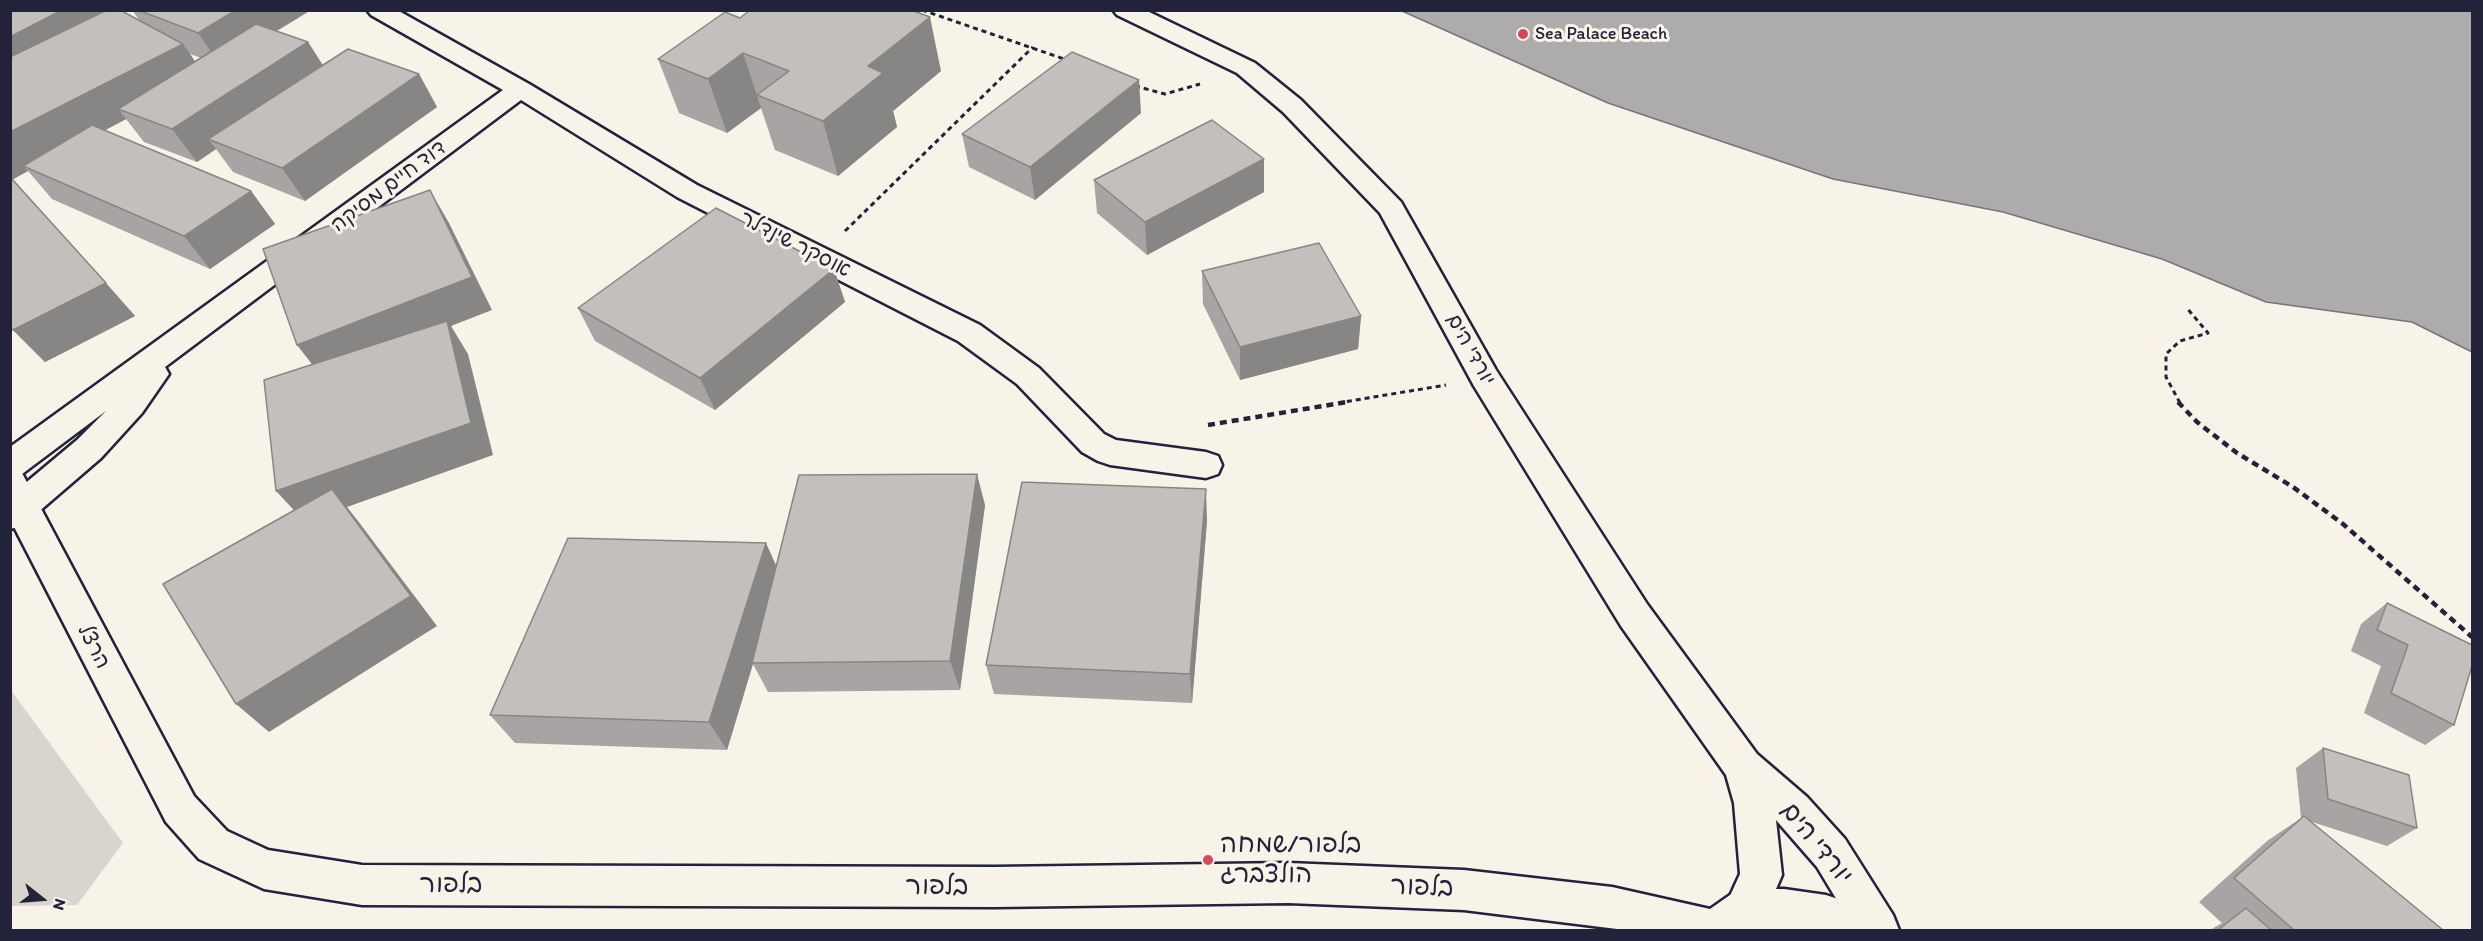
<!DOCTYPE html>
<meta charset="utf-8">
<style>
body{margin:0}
#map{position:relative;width:2483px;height:941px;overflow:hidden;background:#f7f3e8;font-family:Itim,sans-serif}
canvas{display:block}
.frame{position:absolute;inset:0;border:12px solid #22223b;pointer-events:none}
.north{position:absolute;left:12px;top:869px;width:60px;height:60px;-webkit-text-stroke:4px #f7f3e8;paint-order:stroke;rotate:107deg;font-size:16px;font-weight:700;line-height:24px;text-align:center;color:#22223b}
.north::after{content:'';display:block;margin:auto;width:21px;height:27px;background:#22223b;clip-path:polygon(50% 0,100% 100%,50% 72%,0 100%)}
</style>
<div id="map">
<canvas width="2483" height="941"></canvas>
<div class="frame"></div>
<div class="north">N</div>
</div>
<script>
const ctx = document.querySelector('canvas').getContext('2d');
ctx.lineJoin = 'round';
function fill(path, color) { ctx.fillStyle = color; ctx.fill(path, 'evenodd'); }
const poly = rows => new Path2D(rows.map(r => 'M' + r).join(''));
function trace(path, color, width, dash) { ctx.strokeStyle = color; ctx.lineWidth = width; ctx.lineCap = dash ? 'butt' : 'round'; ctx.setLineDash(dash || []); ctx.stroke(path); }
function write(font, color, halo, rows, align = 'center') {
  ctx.font = font + ' Itim,"Playpen Sans Hebrew",sans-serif'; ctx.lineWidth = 6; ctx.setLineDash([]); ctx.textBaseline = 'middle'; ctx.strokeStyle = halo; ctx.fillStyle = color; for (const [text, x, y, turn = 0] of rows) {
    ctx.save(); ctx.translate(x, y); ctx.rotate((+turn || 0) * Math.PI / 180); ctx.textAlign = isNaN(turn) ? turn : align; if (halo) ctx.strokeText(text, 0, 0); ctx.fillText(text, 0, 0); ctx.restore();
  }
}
fill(poly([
 [10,689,123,843,77,905,11,906]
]), '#d8d5cf');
const water = poly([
 [1402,11,2472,11,2472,352,2412,322,2266,302,2162,259,2003,212,1833,179,1608,103,1402,11]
]);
fill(water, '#aeabad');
trace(water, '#76747f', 1.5);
const minor = poly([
 [367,10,397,10,529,84,697,185,980,325,1039,368,1104,434,1116,440,1206,452,1218,456,1222,465,1218,474,1206,478,1110,465,1098,461,1082,452,1017,384,958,341,677,197,521,100,165,367,169,374,142,413,101,458,22,526,10,529,10,496,77,440,106,411,22,474,10,478,10,447,503,90,371,15,367,10],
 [1113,10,1145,10,1255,63,1301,100,1401,202,1496,370,1647,604,1757,754,1807,797,1845,839,1893,915,1899,930,1855,930,1817,867,1776,820,1782,875,1776,889,1760,923,1745,929,1730,923,1724,909,1740,874,1734,803,1726,775,1621,626,1474,386,1380,213,1283,112,1237,73,1117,15,1113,10]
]);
const tertiary = poly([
 [10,469,22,473,194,796,227,831,268,850,362,865,995,867,1288,863,1464,870,1612,887,1710,909,1730,895,1745,889,1784,889,1826,895,1868,909,1883,915,1889,930,1625,930,1464,910,1288,903,995,907,362,905,264,889,199,859,166,822,10,519,10,469]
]);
trace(minor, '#22223b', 5);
trace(tertiary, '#22223b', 5);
trace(poly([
 [922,10,1067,60],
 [1135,86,1165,94,1200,84],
 [845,231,1033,47],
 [1338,403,1446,385],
 [2180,403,2166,377,2166,354,2180,341,2208,333,2186,307]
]), '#22223b', 3, [5, 4]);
trace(poly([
 [2178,402,2197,422,2237,453,2293,487,2343,524,2472,637],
 [1208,425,1347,402]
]), '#22223b', 4.5, [7, 5]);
fill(minor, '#f7f3e8');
fill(tertiary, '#f7f3e8');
fill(poly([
 [10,10,140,21,132,10,311,10,277,31,308,42,323,65,419,74,437,107,305,201,233,172,216,149,197,162,144,142,126,119,105,130,251,191,275,224,210,269,52,199,28,171,13,179,135,316,45,362,10,327],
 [190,54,201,58,195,62],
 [740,18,941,71,893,111,897,127,838,176,775,150,761,108,727,133,679,113,658,59],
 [1141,113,1035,200,969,167,962,134],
 [1264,159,1264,192,1147,255,1097,213,1094,180],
 [834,269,845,302,715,410,595,341,578,308],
 [1202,271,1361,316,1358,349,1240,380,1203,304],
 [985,505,960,690,768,692,753,664,727,750,515,743,490,715,776,565],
 [1207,521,1192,703,994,694,986,665],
 [2387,603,2454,725,2425,745,2364,713,2381,666,2351,651,2361,624],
 [2323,748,2417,828,2387,846,2312,822,2443,930,2210,930,2222,923,2199,902,2267,841,2301,818,2296,768]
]), '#a7a4a3');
fill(poly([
 [62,10,108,10,10,84,10,37],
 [236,10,311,10,220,65,198,33],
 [930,17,941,71,893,111,897,127,838,176,823,121,868,66],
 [308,42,328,74,208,139,216,149,197,162,172,129],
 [183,44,206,77,118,109,126,119,31,170,23,166,28,171,10,181,10,132],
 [743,53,761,108,727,133,708,79],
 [419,74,437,107,305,201,282,168],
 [1139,80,1141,113,1035,200,1030,167],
 [1264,159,1264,192,1147,255,1145,222],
 [430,190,449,223,492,310,451,326,468,354,493,455,347,507,358,521,437,626,269,732,236,704,305,522,276,491,322,377,297,345],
 [251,191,275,224,210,269,184,236],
 [834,269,845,302,715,410,700,378],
 [106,283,135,316,45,362,13,330],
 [1361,316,1358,349,1240,380,1240,347],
 [977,474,985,505,960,690,950,661],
 [1206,489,1207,521,1192,703,1190,674],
 [766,543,780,574,727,750,709,722]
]), '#888684');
const building = poly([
 [10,10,62,10,10,37,10,10],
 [107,10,120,10,183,44,10,132,10,57,107,10],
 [138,10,236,10,198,33,138,10],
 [750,10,911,10,930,17,868,66,883,73,823,121,757,95,789,71,743,53,708,79,658,59,725,12,740,18,750,10],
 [256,24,308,42,172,129,118,109,256,24],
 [348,49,419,74,282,168,208,139,348,49],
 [1072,52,1139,80,1030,167,962,134,1072,52],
 [1212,120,1264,159,1145,222,1094,180,1212,120],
 [92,125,251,191,184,236,23,166,92,125],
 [10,177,106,283,13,330,10,327,10,177],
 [430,190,472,277,297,345,263,249,430,190],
 [716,208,834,269,700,378,578,308,716,208],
 [1319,243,1361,316,1240,347,1202,271,1319,243],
 [447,321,471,423,276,491,264,380,447,321],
 [977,474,950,661,752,663,799,475,977,474],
 [1022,482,1206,489,1190,674,986,665,1022,482],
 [332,489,411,596,236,704,163,584,332,489],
 [568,538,766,543,709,722,490,715,568,538],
 [2387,603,2472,645,2472,666,2454,725,2391,693,2408,645,2377,630,2387,603],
 [2323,748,2409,775,2417,828,2328,799,2323,748],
 [2304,816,2443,930,2294,930,2234,878,2304,816],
 [2246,908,2271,930,2218,930,2246,908]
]);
fill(building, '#c2bfbd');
trace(building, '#888684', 1.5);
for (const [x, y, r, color] of [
 [1523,34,6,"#d1495b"],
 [1208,860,6,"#d1495b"]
]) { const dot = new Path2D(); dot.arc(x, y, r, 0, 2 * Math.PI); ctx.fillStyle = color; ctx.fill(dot); trace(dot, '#f7f3e8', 2); }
write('18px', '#22223b', '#f7f3e8', [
 ["Sea Palace Beach",1535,34]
], 'left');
write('21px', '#22223b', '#f7f3e8', [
 ["דוד חיים מסיקה",389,187,-37],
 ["אוסקר שינדלר",795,245,27],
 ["יורדי הים",1470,350,61],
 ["הרצל",93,647,63]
]);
write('26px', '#22223b', '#f7f3e8', [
 ["יורדי הים",1816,844,51],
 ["בלפור",451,885],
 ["בלפור",937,887],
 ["בלפור",1422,888,2]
]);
write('26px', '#22223b', '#f7f3e8', [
 ["בלפור/שמחה",1220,845],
 ["הולצברג",1220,875]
], 'left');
</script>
